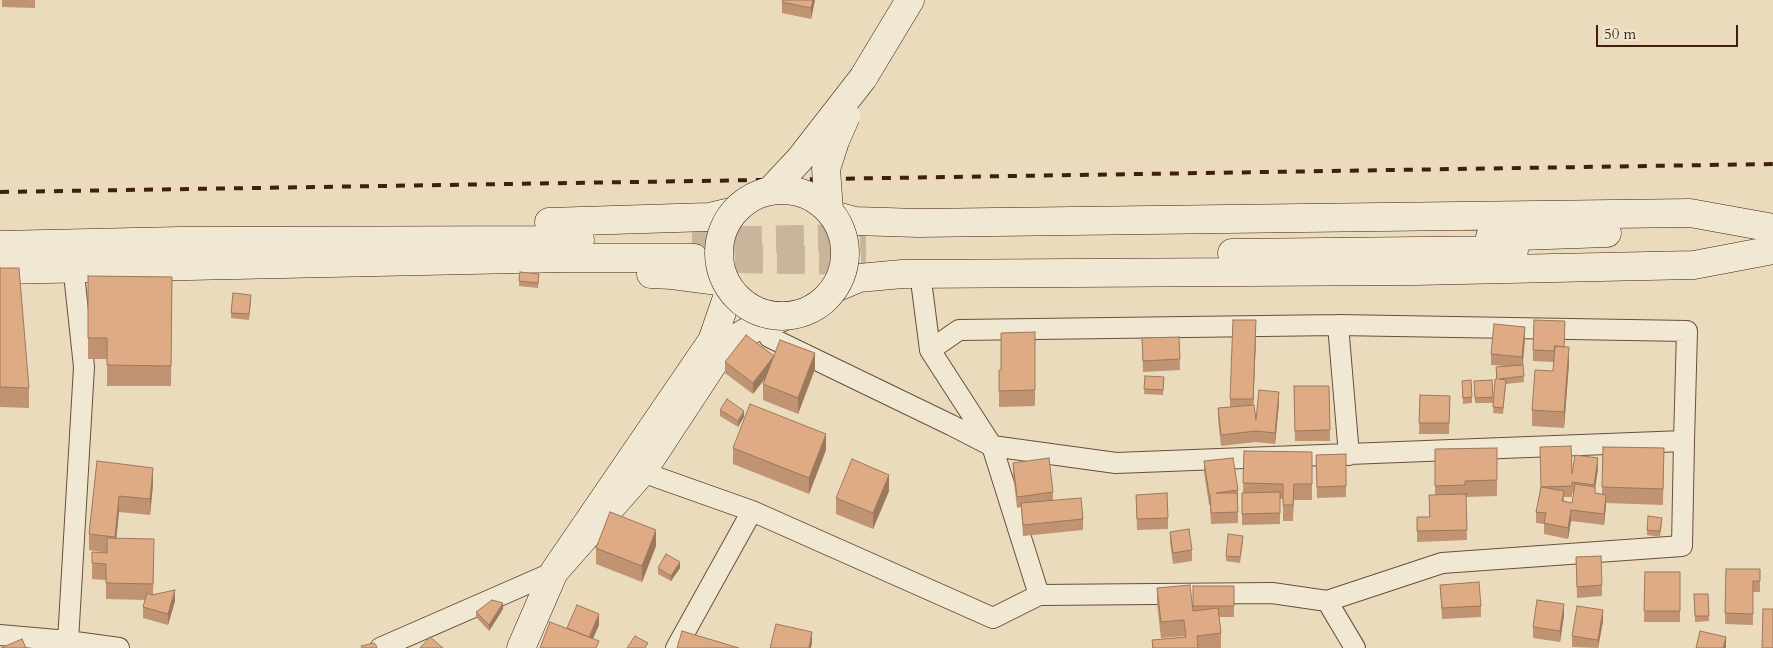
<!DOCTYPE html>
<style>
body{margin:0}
#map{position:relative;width:1773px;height:648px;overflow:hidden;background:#eadbbd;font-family:Cardo,serif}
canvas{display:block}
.scale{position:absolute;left:1596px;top:25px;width:142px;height:22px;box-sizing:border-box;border:2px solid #401f11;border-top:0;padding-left:6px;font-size:15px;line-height:18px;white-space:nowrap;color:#401f11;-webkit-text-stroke:4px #f1e8d4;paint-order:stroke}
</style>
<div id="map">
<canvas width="1773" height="648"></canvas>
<div class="scale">50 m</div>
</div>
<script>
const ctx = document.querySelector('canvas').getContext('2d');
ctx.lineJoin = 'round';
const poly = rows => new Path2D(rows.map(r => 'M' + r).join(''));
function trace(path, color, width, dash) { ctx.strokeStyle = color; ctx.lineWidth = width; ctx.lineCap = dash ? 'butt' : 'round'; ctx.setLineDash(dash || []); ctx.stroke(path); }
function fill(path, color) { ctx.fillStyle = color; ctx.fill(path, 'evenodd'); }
trace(poly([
 [692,241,866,238],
 [735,259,866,261]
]), '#c8b59b', 28, [28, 14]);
const street = poly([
 [922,288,930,350],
 [1338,325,1349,455],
 [769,337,951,425,990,445],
 [1684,441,1682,546,1442,563,1327,601,1272,593,1039,595,992,446,1116,463,1684,441],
 [992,446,930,350,959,330,1338,325,1687,331,1684,441],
 [642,472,752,511,993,618,1039,595],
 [1327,601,1355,648],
 [0,635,68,641,119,648],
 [68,641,84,367,72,255],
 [380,648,554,572],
 [676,648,752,511]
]);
const secondary = poly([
 [863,78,910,0],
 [833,215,855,221,918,223,1690,213,1773,228],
 [549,222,709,217,734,211],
 [1490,237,1607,233],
 [0,245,179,241,580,240],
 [1232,253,1514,250],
 [0,270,565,258,694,258],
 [651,274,672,275,726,282],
 [835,288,859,278,902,274,1415,271,1694,265,1773,250],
 [730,289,712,341,554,572,642,472,726,344,750,330,783,317],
 [521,648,554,572]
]);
trace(street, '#6a4e3c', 22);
trace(secondary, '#401f11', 29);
trace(street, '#f1e8d4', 20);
trace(secondary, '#f1e8d4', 28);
trace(poly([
 [0,192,1773,164]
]), '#401f11', 4, [9, 9]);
const secondaryBridge = poly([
 '719 253a63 63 0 1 1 126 0a63 63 0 1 1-126 0Z',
 [771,190,800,159,863,78],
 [829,210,826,169,835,141,846,116]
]);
trace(secondaryBridge, '#401f11', 29, []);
trace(secondaryBridge, '#f1e8d4', 28);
fill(poly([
 [2,0,35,0,35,8,2,7],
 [815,0,811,19,782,13,782,2],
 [0,268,29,388,29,408,0,407],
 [88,276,172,277,171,386,107,386,107,359,88,359],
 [539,280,538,288,519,286,519,281],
 [251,301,249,320,231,318,231,313],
 [1035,332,1035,406,999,407,999,370,1001,370],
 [1565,332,1564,347,1569,363,1564,428,1532,426,1532,410,1553,371,1554,362,1533,361,1533,350],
 [1256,336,1253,405,1256,420,1279,403,1275,444,1256,442,1221,446,1218,419,1218,408,1230,407,1230,399],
 [1179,337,1180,370,1143,372,1142,338],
 [1525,338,1523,365,1524,382,1506,384,1503,414,1493,413,1496,379,1496,367,1506,366,1491,365,1491,354],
 [774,356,815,369,798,414,763,400,763,384,765,378,753,394,725,373,725,362],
 [1145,376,1164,383,1163,395,1144,394],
 [1492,380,1493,403,1475,403,1474,381],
 [1294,386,1329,386,1330,441,1295,441],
 [1462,386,1472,397,1472,403,1463,404],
 [1420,395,1450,396,1449,434,1419,434],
 [720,410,744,417,738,427,720,416],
 [1603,447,1664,448,1663,505,1606,503,1604,525,1571,521,1568,539,1544,534,1544,524,1536,523,1536,512,1541,487,1572,474,1598,469,1595,487,1595,493,1602,494],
 [1572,493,1574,493,1572,503,1564,501,1564,497,1572,497],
 [733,448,826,450,809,494,733,464],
 [1497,448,1497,496,1466,497,1467,540,1417,542,1417,517,1429,517,1429,495,1435,495,1435,449],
 [1244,451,1312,452,1312,500,1294,500,1293,521,1283,521,1283,499,1280,499,1280,524,1242,525,1242,493,1243,493],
 [1346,454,1346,497,1317,498,1316,455],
 [97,461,153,484,150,515,119,512,116,538,154,555,153,595,175,601,168,625,143,618,143,607,145,600,106,599,106,580,92,579,92,552,107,553,89,550,89,534],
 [1204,461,1238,490,1238,523,1211,524,1210,505,1209,505,1204,472],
 [1013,463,1053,492,1053,500,1083,519,1083,530,1023,536,1021,507,1017,508,1013,474],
 [889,491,873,529,836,514,836,498],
 [1136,495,1168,518,1168,529,1137,530],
 [1662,523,1660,537,1647,535,1647,530],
 [1170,532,1192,550,1192,561,1173,564,1170,542],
 [1243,541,1240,563,1226,561,1226,556],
 [656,546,642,582,596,564,596,548],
 [1576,557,1602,585,1602,596,1577,598],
 [658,568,680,568,671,581,658,574],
 [1726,569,1760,569,1760,592,1753,592,1753,625,1725,624],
 [1645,572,1680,572,1680,622,1644,622],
 [1440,585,1481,606,1481,617,1442,619],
 [1193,586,1234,586,1234,617,1219,617,1221,633,1221,648,1152,648,1152,640,1184,637,1184,636,1161,638,1157,604,1157,588,1193,611],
 [1694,594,1708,594,1709,621,1695,622],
 [503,609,489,631,476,617,476,612],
 [1564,615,1560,642,1533,638,1533,627],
 [1603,621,1598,648,1572,647,1572,636]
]), '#c09372');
fill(poly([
 [813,0,815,0,811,19,811,8],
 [1256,320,1256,336,1253,415,1253,399],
 [1525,327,1525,338,1522,368,1522,357],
 [1569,347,1569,363,1564,428,1564,412],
 [815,353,815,369,798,414,798,398],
 [774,356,774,367,753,394,753,383],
 [1279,392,1279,403,1275,444,1275,433],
 [744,411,744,417,738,427,738,421],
 [826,434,826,450,809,494,809,478],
 [1598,458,1598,469,1594,496,1594,485],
 [153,468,153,484,150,515,150,499],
 [889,475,889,491,873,529,873,513],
 [1606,495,1606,506,1604,525,1604,514],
 [119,496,119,512,115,553,115,537],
 [1571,510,1571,521,1568,539,1568,528],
 [656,530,656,546,642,582,642,566],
 [680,562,680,568,671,581,671,576],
 [175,590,175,601,168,625,168,614],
 [503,603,503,609,489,631,489,625],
 [1564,604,1564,615,1560,642,1560,631],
 [1603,610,1603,621,1598,648,1598,640],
 [599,614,599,625,589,648,588,641],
 [812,632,812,643,811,648,809,648],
 [1726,637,1726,648,1723,648]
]), '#9c785c');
const building = poly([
 [783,0,813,0,811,8,782,2,783,0],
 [0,268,19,268,29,388,0,387,0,268],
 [520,272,539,274,538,283,519,281,520,272],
 [88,276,172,277,171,366,107,365,107,338,88,338,88,276],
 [233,293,251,295,249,314,231,313,233,293],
 [1233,320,1256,320,1253,399,1230,399,1233,320],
 [1534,320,1565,321,1564,347,1555,346,1554,351,1533,350,1534,320],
 [1494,324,1525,327,1522,357,1491,354,1494,324],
 [1035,332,1035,390,999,391,999,370,1001,370,1001,333,1035,332],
 [746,335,774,356,753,383,725,362,746,335],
 [1179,337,1180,359,1143,361,1142,338,1179,337],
 [780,340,815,353,798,398,763,384,780,340],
 [1555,346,1569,347,1564,412,1532,410,1535,370,1553,371,1555,346],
 [1523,365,1524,376,1499,379,1506,380,1503,408,1493,407,1495,379,1497,379,1496,367,1523,365],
 [1145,376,1164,377,1163,390,1144,389,1145,376],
 [1471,380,1472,397,1463,398,1462,381,1471,380],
 [1492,380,1493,397,1475,398,1474,381,1492,380],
 [1294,386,1329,386,1330,430,1295,431,1294,386],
 [1259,390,1279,392,1275,433,1256,431,1221,435,1218,408,1254,405,1256,420,1259,390],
 [1420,395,1450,396,1449,423,1419,423,1420,395],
 [727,399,744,411,738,421,720,410,727,399],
 [750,404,826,434,809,478,733,448,750,404],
 [1571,446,1572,474,1575,455,1598,458,1594,485,1572,482,1572,486,1541,487,1540,447,1571,446],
 [1603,447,1664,448,1663,489,1602,487,1603,447],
 [1497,448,1497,480,1465,481,1465,485,1435,486,1435,449,1497,448],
 [1244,451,1312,452,1312,484,1294,484,1293,505,1283,505,1283,484,1243,483,1244,451],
 [1346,454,1346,486,1317,487,1316,455,1346,454],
 [1049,458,1053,492,1017,497,1013,463,1049,458],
 [1233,458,1238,490,1216,493,1237,493,1238,512,1211,513,1210,494,1209,494,1204,461,1233,458],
 [852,459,889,475,873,513,836,498,852,459],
 [97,461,153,468,150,499,119,496,115,537,89,534,97,461],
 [1575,484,1595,487,1595,493,1606,495,1604,514,1571,510,1568,528,1544,523,1546,513,1536,512,1541,487,1564,491,1562,501,1572,503,1575,484],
 [1280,492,1280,513,1242,514,1242,493,1280,492],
 [1167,493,1168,518,1137,519,1136,495,1167,493],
 [1466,494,1467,530,1417,531,1417,517,1430,517,1429,495,1466,494],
 [1081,498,1083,519,1023,525,1021,503,1081,498],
 [610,512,656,530,642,566,596,548,610,512],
 [1648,516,1662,518,1660,531,1647,530,1648,516],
 [1189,529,1192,550,1173,553,1170,532,1189,529],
 [1228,534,1243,536,1240,557,1226,556,1228,534],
 [107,538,154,539,153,584,106,583,106,564,92,563,92,552,107,553,107,538],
 [666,554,680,562,671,576,658,568,666,554],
 [1601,556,1602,585,1577,587,1576,557,1601,556],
 [1726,569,1760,569,1760,581,1753,581,1753,614,1725,613,1726,569],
 [1645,572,1680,572,1680,611,1644,611,1645,572],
 [1479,582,1481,606,1442,608,1440,585,1479,582],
 [1190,585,1193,611,1218,608,1221,633,1197,636,1198,648,1153,648,1152,640,1186,637,1184,620,1161,622,1157,588,1190,585],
 [1193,586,1234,586,1234,606,1193,606,1193,586],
 [175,590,168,614,143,607,147,593,152,595,175,590],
 [1694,594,1708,594,1709,616,1695,616,1694,594],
 [492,600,503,603,489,625,476,612,492,600],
 [1537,600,1564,604,1560,631,1533,627,1537,600],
 [577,605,599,614,589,637,567,628,577,605],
 [1577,606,1603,610,1598,640,1572,636,1577,606],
 [1763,609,1773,609,1773,648,1762,648,1763,609],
 [550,622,599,641,596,648,540,648,550,622],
 [776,624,812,632,809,648,770,648,776,624],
 [682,631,739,648,677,648,682,631],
 [1700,631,1726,637,1723,648,1696,648,1700,631],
 [635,636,648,643,645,648,627,648,635,636],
 [430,637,443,648,420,648,430,637],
 [22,639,26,648,1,648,22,639],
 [374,643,376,645,377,648,362,648,361,646,374,643]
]);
fill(building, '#dfab84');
trace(building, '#9c785c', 1);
</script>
